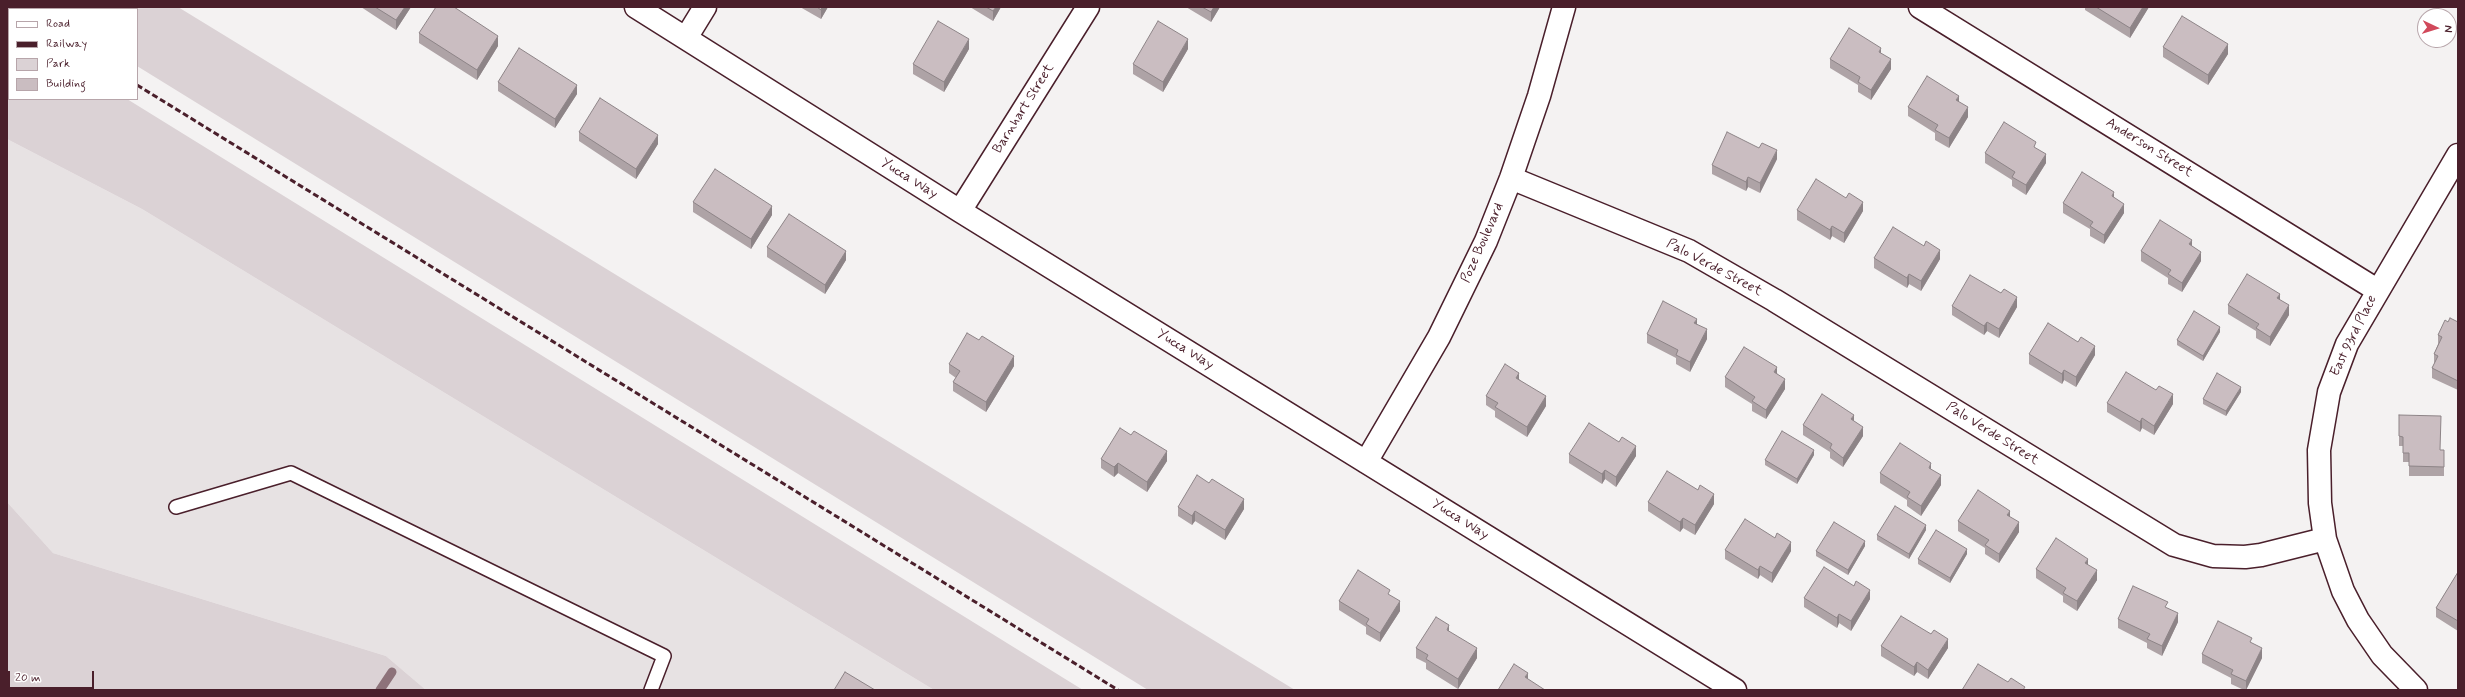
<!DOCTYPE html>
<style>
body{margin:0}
#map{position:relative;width:2465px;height:697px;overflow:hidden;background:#f4f2f2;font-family:Mynerve,sans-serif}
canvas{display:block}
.frame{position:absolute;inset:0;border:8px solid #4a1f2b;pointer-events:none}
.legend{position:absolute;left:8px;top:8px;width:130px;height:92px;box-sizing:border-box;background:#fff;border:1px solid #b7a5aa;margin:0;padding:5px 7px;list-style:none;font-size:12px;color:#4a1f2b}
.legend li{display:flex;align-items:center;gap:8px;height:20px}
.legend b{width:20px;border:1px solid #b7a5aa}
.north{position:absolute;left:2417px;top:8px;width:40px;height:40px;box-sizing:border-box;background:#fff;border:1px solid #b7a5aa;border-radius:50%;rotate:94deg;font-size:11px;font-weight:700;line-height:16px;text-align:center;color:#4a1f2b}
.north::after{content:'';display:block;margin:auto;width:14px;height:18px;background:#d1495b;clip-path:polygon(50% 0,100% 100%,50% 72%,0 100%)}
.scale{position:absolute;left:8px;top:671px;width:86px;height:18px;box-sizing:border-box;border:2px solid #4a1f2b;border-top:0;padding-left:5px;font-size:12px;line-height:14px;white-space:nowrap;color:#4a1f2b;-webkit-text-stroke:3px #fff;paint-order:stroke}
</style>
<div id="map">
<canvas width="2465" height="697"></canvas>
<div class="frame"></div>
<ul class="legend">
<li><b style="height:5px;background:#fff"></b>Road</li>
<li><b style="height:5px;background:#4a1f2b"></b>Railway</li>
<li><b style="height:11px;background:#dbd2d5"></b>Park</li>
<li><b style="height:11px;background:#cabdc1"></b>Building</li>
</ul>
<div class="north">N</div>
<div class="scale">20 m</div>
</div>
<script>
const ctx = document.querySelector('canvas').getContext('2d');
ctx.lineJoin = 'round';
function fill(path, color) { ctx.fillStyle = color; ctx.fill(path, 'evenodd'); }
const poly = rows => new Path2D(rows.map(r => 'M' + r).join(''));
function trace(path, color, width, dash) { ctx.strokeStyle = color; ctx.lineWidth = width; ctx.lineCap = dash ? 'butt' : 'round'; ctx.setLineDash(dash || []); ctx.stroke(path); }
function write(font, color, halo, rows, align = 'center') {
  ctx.font = font + ' Mynerve,sans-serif'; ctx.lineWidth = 3; ctx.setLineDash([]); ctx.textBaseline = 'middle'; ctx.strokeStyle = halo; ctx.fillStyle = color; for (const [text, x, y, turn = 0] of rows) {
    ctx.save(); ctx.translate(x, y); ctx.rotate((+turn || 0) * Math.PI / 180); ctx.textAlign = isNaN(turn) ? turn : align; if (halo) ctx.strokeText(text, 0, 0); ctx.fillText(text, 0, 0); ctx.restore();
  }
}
fill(poly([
 [7,139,142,209,934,690,426,690,386,656,53,553,7,502]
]), '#e7e2e3');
fill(poly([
 [42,7,178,7,1295,690,1148,690,137,66,137,9,45,9],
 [7,25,9,26,9,99,127,99,1083,690,934,690,142,209,7,139],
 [7,502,53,553,386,656,426,690,7,690]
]), '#dbd2d5');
trace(poly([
 [380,690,392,672]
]), '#8d727a', 9);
const service = poly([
 [176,507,291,473,664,656,651,690]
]);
const minor = poly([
 [636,7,960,211,1735,690],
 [1920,7,2377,290],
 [686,38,705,7],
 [1511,178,1689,251,1774,300,2174,545,2213,556,2245,557,2261,555,2325,539],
 [960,211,1088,7],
 [1366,462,1439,337,1486,241,1511,178,1539,96,1564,7],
 [2416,690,2382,655,2358,620,2343,591,2325,539,2320,503,2319,450,2329,392,2347,344,2458,155]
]);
trace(service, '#4a1f2b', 16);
trace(minor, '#4a1f2b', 25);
trace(service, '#fff', 13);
trace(minor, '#fff', 22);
trace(poly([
 [11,7,14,9],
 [137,85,1118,690]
]), '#4a1f2b', 3, [6, 3]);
fill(poly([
 [361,7,411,7,396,30],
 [800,7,828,7,821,19],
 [970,7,1001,7,993,21],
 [1186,7,1220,7,1211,22],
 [2085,7,2149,7,2130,38,2085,10],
 [419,33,498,46,477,80,419,43],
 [2163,47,2228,54,2208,85,2163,57],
 [969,49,944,92,913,74,913,64],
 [1188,49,1163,92,1133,74,1133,64],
 [1881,54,1891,69,1871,100,1858,92,1858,85,1830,68,1830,59],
 [498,82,577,94,555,128,498,91],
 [1959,102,1968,117,1949,148,1935,140,1935,133,1908,116,1908,107],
 [579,132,658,144,636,179,579,141],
 [2036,148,2046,163,2026,195,2012,186,2012,180,1985,163,1985,153],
 [1777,159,1760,193,1748,187,1746,191,1712,174,1712,165],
 [2114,198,2124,213,2104,244,2090,236,2090,229,2063,213,2063,203],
 [693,202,772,215,751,249,693,212],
 [1797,210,1863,211,1844,243,1832,236,1830,240,1797,220],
 [2192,246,2201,261,2182,292,2168,284,2168,278,2141,261,2141,251],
 [767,247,846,260,825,294,767,257],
 [1874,258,1940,259,1921,291,1909,284,1907,288,1874,268],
 [2280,300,2289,315,2270,346,2256,338,2256,331,2228,314,2228,305],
 [1952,306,2017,307,1999,338,1987,331,1984,335,1952,315],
 [2448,322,2458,322,2458,390,2432,378,2432,368,2434,364,2434,354,2438,344,2438,335],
 [1697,324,1707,339,1690,372,1676,364,1676,358,1647,343,1647,334],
 [2220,332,2203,361,2177,345,2177,340],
 [2029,354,2095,355,2076,387,2064,380,2062,384,2029,364],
 [949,364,1014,366,986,412,953,391,953,382,956,378,949,373],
 [1777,373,1785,389,1766,419,1752,411,1752,404,1725,387,1725,377],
 [1519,379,1546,406,1527,437,1495,417,1495,411,1486,405,1486,396],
 [2241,392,2226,416,2203,404,2203,399],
 [2107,403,2173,404,2154,435,2142,428,2140,432,2107,412],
 [2399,415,2440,450,2444,450,2444,476,2409,476,2409,462,2403,462,2403,446,2399,446],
 [1854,421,1863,436,1843,467,1830,458,1830,452,1803,435,1803,425],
 [1569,454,1636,456,1616,487,1605,479,1602,484,1569,463],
 [1814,455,1797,484,1765,465,1765,460],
 [1101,459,1167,461,1147,492,1118,473,1114,477,1101,468],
 [1931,469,1941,485,1921,516,1907,506,1907,500,1880,483,1880,473],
 [1209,483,1244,509,1225,540,1195,521,1192,525,1178,516,1178,507],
 [1648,502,1714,504,1695,535,1683,528,1680,532,1648,511],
 [2010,517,2019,532,1999,563,1985,554,1985,548,1958,531,1958,521],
 [1926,530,1909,559,1877,540,1877,535],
 [1865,546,1848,575,1816,556,1816,551],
 [1725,550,1791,551,1772,583,1760,575,1758,579,1725,559],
 [1967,554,1950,583,1918,564,1918,559],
 [2088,565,2097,580,2077,611,2063,602,2063,596,2036,578,2036,569],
 [2458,572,2458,631,2436,617,2436,608],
 [1390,596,1400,611,1380,642,1366,634,1366,627,1339,610,1339,601],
 [1804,598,1870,599,1851,631,1839,623,1837,628,1804,607],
 [2168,608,2178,622,2162,656,2147,648,2147,643,2118,628,2118,619],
 [1449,631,1477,658,1458,689,1426,669,1426,663,1416,658,1416,648],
 [2252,643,2262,658,2246,690,2244,690,2231,684,2231,678,2202,663,2202,654],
 [1881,646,1948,648,1928,679,1917,672,1914,676,1881,656]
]), '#aea3a6');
fill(poly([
 [405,7,411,7,396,30,396,20],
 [822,7,828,7,821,19,821,10],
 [996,7,1001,7,993,21,993,11],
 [1214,7,1220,7,1211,22,1211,12],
 [2143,7,2149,7,2130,38,2130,28],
 [498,36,498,46,477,80,477,70],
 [969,39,969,49,944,92,944,82],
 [1188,39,1188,49,1163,92,1163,82],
 [2228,44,2228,54,2208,85,2208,75],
 [1881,48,1881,57,1879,52],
 [1891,59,1891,69,1871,100,1871,90],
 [577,85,577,94,555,128,555,119],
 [1959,96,1959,105,1956,100],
 [1968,107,1968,117,1949,148,1949,138],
 [658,135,658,144,636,179,636,169],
 [1777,150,1777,159,1760,193,1760,183],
 [2046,154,2046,163,2026,195,2026,185],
 [1748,177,1748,187,1746,191,1746,182],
 [2114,192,2114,202,2112,196],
 [1863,202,1863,211,1844,243,1844,233],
 [2124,204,2124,213,2104,244,2104,235],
 [772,206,772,215,751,249,751,239],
 [1832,226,1832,236,1830,240,1830,230],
 [2192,240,2192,250,2189,244],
 [1940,250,1940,259,1921,291,1921,281],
 [846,251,846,260,825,294,825,285],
 [2201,252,2201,261,2182,292,2182,283],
 [1909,274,1909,284,1907,288,1907,278],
 [2280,294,2280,304,2277,298],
 [2017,297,2017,307,1999,338,1999,329],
 [2289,305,2289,315,2270,346,2270,337],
 [1697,319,1697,328,1694,323],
 [1987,322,1987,331,1984,335,1984,326],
 [2220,327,2220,332,2203,361,2203,356],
 [1707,329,1707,339,1690,372,1690,362],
 [2095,346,2095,355,2076,387,2076,377],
 [1014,356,1014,366,986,412,986,402],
 [1777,367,1777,377,1774,372],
 [2064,370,2064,380,2062,384,2062,374],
 [1519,373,1519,383,1516,378],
 [1785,379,1785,389,1766,419,1766,410],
 [2241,387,2241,392,2226,416,2226,411],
 [2173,394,2173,404,2154,435,2154,426],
 [1546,396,1546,406,1527,437,1527,427],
 [1854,415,1854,425,1851,419],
 [2142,418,2142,428,2140,432,2140,422],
 [1863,427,1863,436,1843,467,1843,458],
 [1636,446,1636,456,1616,487,1616,477],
 [1814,450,1814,455,1797,484,1797,479],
 [1167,451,1167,461,1147,492,1147,482],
 [1118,463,1118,473,1114,477,1114,467],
 [1931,463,1931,473,1929,468],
 [1605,470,1605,479,1602,484,1602,474],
 [1941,475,1941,485,1921,516,1921,506],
 [1714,494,1714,504,1695,535,1695,525],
 [1244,499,1244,509,1225,540,1225,530],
 [1195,511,1195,521,1192,525,1192,516],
 [2010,511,2010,521,2007,515],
 [1683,518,1683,528,1680,532,1680,522],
 [2019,522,2019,532,1999,563,1999,554],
 [1926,525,1926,530,1909,559,1909,554],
 [1865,541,1865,546,1848,575,1848,570],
 [1791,542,1791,551,1772,583,1772,573],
 [1967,549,1967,554,1950,583,1950,578],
 [2088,559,2088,569,2085,563],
 [1760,566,1760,575,1758,579,1758,570],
 [2097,570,2097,580,2077,611,2077,601],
 [1870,590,1870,599,1851,631,1851,621],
 [1400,601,1400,611,1380,642,1380,633],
 [2178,613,2178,622,2162,656,2162,646],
 [1839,614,1839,623,1837,628,1837,618],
 [1449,625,1449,635,1447,630],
 [1948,639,1948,648,1928,679,1928,670],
 [1477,648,1477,658,1458,689,1458,679],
 [2262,648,2262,658,2246,690,2246,681],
 [1917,662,1917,672,1914,676,1914,667],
 [1528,673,1528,682,1525,677]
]), '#8d8487');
const building = poly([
 [375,7,405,7,396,20,375,7],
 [436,7,454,7,498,36,477,70,419,33,436,7],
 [817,7,822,7,821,10,817,7],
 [986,7,996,7,993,11,986,7],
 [1202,7,1214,7,1211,12,1202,7],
 [2096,7,2143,7,2130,28,2096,7],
 [2182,16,2228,44,2208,75,2163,47,2182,16],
 [938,21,969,39,944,82,913,64,938,21],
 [1158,21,1188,39,1163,82,1133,64,1158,21],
 [1849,28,1881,48,1879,52,1891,59,1871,90,1858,82,1860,77,1830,59,1849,28],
 [519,48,577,85,555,119,498,82,519,48],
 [1927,76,1959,96,1956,100,1968,107,1949,138,1935,130,1938,125,1908,107,1927,76],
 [600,98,658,135,636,169,579,132,600,98],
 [2004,122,2036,142,2034,147,2046,154,2026,185,2012,177,2015,172,1985,153,2004,122],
 [1727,132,1759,148,1762,143,1777,150,1760,183,1748,177,1746,182,1712,165,1727,132],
 [715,169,772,206,751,239,693,202,715,169],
 [2082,172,2114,192,2112,196,2124,204,2104,235,2090,226,2093,222,2063,203,2082,172],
 [1816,179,1846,198,1849,193,1863,202,1844,233,1832,226,1830,230,1797,210,1816,179],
 [789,214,846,251,825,285,767,247,789,214],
 [2160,220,2192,240,2189,244,2201,252,2182,283,2168,274,2171,270,2141,251,2160,220],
 [1893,227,1924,246,1926,241,1940,250,1921,281,1909,274,1907,278,1874,258,1893,227],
 [2247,274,2280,294,2277,298,2289,305,2270,337,2256,328,2259,324,2228,305,2247,274],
 [1970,275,2001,293,2004,289,2017,297,1999,329,1987,322,1984,326,1952,306,1970,275],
 [1663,301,1697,319,1694,323,1707,329,1690,362,1676,355,1678,350,1647,334,1663,301],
 [2194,311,2220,327,2203,356,2177,340,2194,311],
 [2450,318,2458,322,2458,381,2432,368,2438,356,2434,354,2442,337,2438,335,2445,320,2448,322,2450,318],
 [2048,323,2078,342,2081,337,2095,346,2076,377,2064,370,2062,374,2029,354,2048,323],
 [967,333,979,340,982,336,1014,356,986,402,953,382,960,371,949,364,967,333],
 [1744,347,1777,367,1774,372,1785,379,1766,410,1752,401,1755,397,1725,377,1744,347],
 [1505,364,1519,373,1516,378,1546,396,1527,427,1495,407,1498,403,1486,396,1505,364],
 [2126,372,2156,390,2159,386,2173,394,2154,426,2142,418,2140,422,2107,403,2126,372],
 [2217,373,2241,387,2226,411,2203,399,2217,373],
 [1822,394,1854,415,1851,419,1863,427,1843,458,1830,448,1832,444,1803,425,1822,394],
 [2399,415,2441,416,2440,450,2444,450,2444,467,2409,466,2409,453,2403,453,2403,437,2399,436,2399,415],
 [1589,423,1619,442,1622,437,1636,446,1616,477,1605,470,1602,474,1569,454,1589,423],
 [1120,428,1131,435,1134,431,1167,451,1147,482,1118,463,1114,467,1101,459,1120,428],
 [1782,431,1814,450,1797,479,1765,460,1782,431],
 [1900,443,1931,463,1929,468,1941,475,1921,506,1907,497,1910,492,1880,473,1900,443],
 [1667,471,1698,490,1700,485,1714,494,1695,525,1683,518,1680,522,1648,502,1667,471],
 [1197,475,1209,483,1212,479,1244,499,1225,530,1195,511,1192,516,1178,507,1197,475],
 [1978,490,2010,511,2007,515,2019,522,1999,554,1985,545,1989,540,1958,521,1978,490],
 [1895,506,1926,525,1909,554,1877,535,1895,506],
 [1745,519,1775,538,1777,533,1791,542,1772,573,1760,566,1758,570,1725,550,1745,519],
 [1834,522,1865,541,1848,570,1816,551,1834,522],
 [1936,530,1967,549,1950,578,1918,559,1936,530],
 [2056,538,2088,559,2085,563,2097,570,2077,601,2063,593,2066,588,2036,569,2056,538],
 [1824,567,1854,586,1856,581,1870,590,1851,621,1839,614,1837,618,1804,598,1824,567],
 [1358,570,1390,590,1388,594,1400,601,1380,633,1366,624,1369,619,1339,601,1358,570],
 [2458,572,2458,621,2436,608,2458,572],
 [2133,586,2168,602,2165,607,2178,613,2162,646,2147,639,2150,634,2118,619,2133,586],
 [1901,616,1931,634,1934,630,1948,639,1928,670,1917,662,1914,667,1881,646,1901,616],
 [1436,617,1449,625,1447,630,1477,648,1458,679,1426,659,1428,655,1416,648,1436,617],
 [2218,621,2252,638,2250,642,2262,648,2246,681,2231,674,2233,670,2202,654,2218,621],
 [1514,664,1528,673,1525,677,1545,690,1498,690,1514,664],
 [1978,664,2008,682,2011,678,2025,687,2023,690,1962,690,1978,664],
 [845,672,875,690,834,690,845,672]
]);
fill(building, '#cabdc1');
trace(building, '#8d8487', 1);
write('14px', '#4a1f2b', '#fff', [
 ["Barnhart Street",1024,109,-58],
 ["Anderson Street",2149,148,32],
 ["Yucca Way",909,179,32],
 ["Poze Boulevard",1483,243,-66],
 ["Palo Verde Street",1714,268,28],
 ["East 93rd Place",2354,336,-64],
 ["Yucca Way",1185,350,32],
 ["Palo Verde Street",1992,434,32],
 ["Yucca Way",1460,520,32]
]);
</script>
